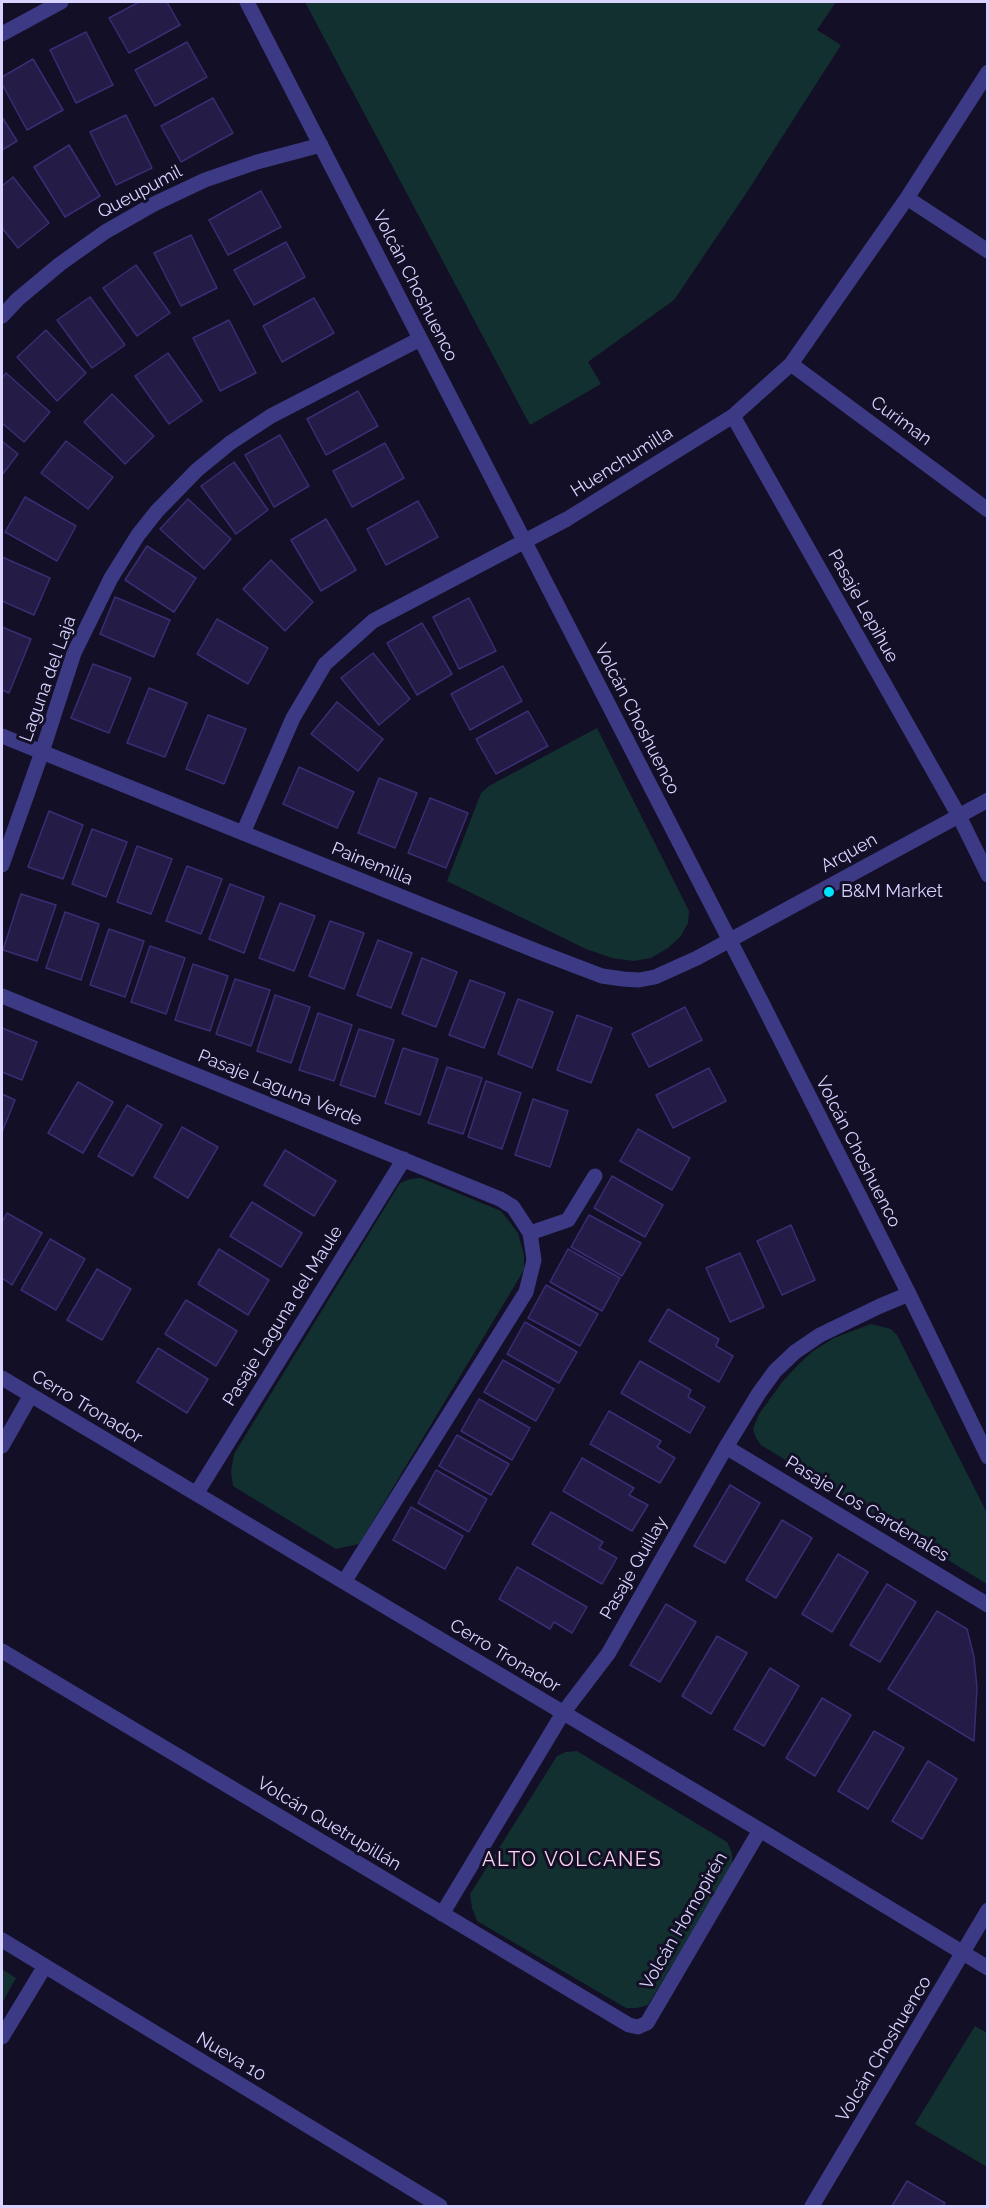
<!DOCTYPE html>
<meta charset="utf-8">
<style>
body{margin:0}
#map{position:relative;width:989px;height:2208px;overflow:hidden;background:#130f26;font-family:Raleway,sans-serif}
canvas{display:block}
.frame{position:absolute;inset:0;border:3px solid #d9d4ff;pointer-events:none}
</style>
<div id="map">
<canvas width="989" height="2208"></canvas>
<div class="frame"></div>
</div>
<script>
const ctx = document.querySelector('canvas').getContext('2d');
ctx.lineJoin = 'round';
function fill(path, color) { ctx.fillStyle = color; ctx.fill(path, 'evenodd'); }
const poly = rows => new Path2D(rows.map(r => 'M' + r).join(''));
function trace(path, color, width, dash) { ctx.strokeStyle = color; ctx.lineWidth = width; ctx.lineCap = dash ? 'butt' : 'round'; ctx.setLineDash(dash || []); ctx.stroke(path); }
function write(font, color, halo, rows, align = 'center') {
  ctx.font = font + ' Raleway,sans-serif'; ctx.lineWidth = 6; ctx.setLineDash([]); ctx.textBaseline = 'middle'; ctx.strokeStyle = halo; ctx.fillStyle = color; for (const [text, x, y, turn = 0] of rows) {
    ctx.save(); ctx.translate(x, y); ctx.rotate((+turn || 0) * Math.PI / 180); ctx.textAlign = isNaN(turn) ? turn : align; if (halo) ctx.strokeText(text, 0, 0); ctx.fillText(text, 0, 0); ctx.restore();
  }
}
fill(poly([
 [305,2,836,2,817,30,841,45,747,192,674,300,588,362,601,384,530,425],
 [597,728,689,911,688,923,681,936,668,948,651,958,634,961,612,958,586,949,447,881,481,793,489,786],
 [421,1178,501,1211,518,1233,524,1255,524,1270,359,1544,336,1549,233,1486,231,1472,234,1454,400,1183,410,1179],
 [871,1324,891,1329,897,1335,987,1513,987,1584,761,1445,756,1438,753,1429,759,1414,783,1381,798,1365,813,1351,834,1338],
 [577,1751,727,1842,732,1853,732,1865,648,2005,637,2008,626,2008,477,1921,472,1908,470,1894,557,1756,566,1752],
 [2,1969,16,1978,2,2003],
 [975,2026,987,2033,987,2167,915,2124]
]), '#12302f');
const building = poly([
 [139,2,167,2,180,25,129,53,109,18,139,2],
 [86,32,113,85,76,103,50,50,86,32],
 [187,42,207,77,155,106,135,70,187,42],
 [33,59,63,110,27,130,2,84,2,77,33,59],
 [213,98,233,133,181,162,161,126,213,98],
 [126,115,152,168,116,185,90,132,126,115],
 [2,117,17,141,2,150,2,117],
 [69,145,100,196,65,217,34,167,69,145],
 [13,177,49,223,18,248,2,228,2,186,13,177],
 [261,191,281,227,228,255,209,220,261,191],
 [191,235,217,288,181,306,154,253,191,235],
 [286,242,305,277,254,305,234,270,286,242],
 [136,265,170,313,137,336,103,288,136,265],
 [90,297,125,345,92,368,57,320,90,297],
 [314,298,334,333,282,362,263,326,314,298],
 [229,320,256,373,220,391,193,338,229,320],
 [46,330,86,373,57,401,17,357,46,330],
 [168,353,202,401,169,424,135,376,168,353],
 [6,373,50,412,24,442,2,423,2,378,6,373],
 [358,391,378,426,326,455,307,419,358,391],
 [112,394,154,436,125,464,84,422,112,394],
 [280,435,309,486,274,507,245,455,280,435],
 [2,441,18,454,2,475,2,441],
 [66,441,113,477,88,509,41,473,66,441],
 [385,443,404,478,352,507,333,471,385,443],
 [234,462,268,510,236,534,201,486,234,462],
 [25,497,76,526,57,561,5,532,25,497],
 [188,499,231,539,204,569,160,529,188,499],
 [418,501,438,537,386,565,367,529,418,501],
 [326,519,356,570,321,591,291,540,326,519],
 [147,546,196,578,174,612,125,580,147,546],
 [2,557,50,578,34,615,2,601,2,557],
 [271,560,313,602,285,631,243,589,271,560],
 [115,597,170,620,154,657,100,634,115,597],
 [469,598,496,651,459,669,433,617,469,598],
 [217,619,268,648,248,684,197,654,217,619],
 [422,623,452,674,417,695,387,643,422,623],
 [2,627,31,639,9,693,2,690,2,627],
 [373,653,410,699,379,725,341,678,373,653],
 [93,664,131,678,109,733,71,718,93,664],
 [503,666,522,701,470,730,451,694,503,666],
 [149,688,187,703,165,757,127,743,149,688],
 [337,702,383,739,358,771,311,734,337,702],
 [528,711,548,746,496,774,476,739,528,711],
 [208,715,246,729,224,784,186,769,208,715],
 [299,767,354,792,337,828,283,804,299,767],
 [379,778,417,793,395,848,358,833,379,778],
 [430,798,468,813,446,868,408,853,430,798],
 [49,811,83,825,63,879,28,867,49,811],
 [92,829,127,842,106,897,72,884,92,829],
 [137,846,172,859,151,914,117,902,137,846],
 [187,866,222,879,201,934,166,921,187,866],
 [230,884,264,897,244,953,209,939,230,884],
 [21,894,56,905,37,961,3,950,21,894],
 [280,903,315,916,294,971,259,958,280,903],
 [65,912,99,924,81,980,46,968,65,912],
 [330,921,364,933,344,989,309,976,330,921],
 [109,929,144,941,125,997,90,985,109,929],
 [378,940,412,953,391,1008,357,995,378,940],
 [150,946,185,958,166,1014,131,1002,150,946],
 [422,958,457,972,436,1027,402,1014,422,958],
 [193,964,228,976,210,1031,175,1020,193,964],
 [235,979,270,990,251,1046,216,1034,235,979],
 [470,980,505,993,484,1048,449,1035,470,980],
 [275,995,310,1007,291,1063,257,1051,275,995],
 [518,999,553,1012,532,1068,498,1054,518,999],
 [685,1007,702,1040,649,1067,632,1034,685,1007],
 [318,1013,352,1025,334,1081,299,1070,318,1013],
 [577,1015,612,1028,591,1083,557,1070,577,1015],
 [2,1028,37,1042,22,1080,2,1072,2,1028],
 [359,1029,394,1040,375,1097,340,1085,359,1029],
 [403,1048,438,1059,420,1115,385,1103,403,1048],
 [447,1067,482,1078,463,1134,428,1123,447,1067],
 [709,1068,726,1101,673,1128,656,1095,709,1068],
 [486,1081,521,1093,502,1149,468,1137,486,1081],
 [78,1082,113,1102,83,1153,48,1133,78,1082],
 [2,1094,15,1100,2,1132,2,1094],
 [533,1099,568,1111,550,1167,515,1155,533,1099],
 [127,1105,162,1125,133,1176,98,1156,127,1105],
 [182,1127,218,1147,188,1198,154,1177,182,1127],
 [638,1129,690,1158,672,1190,620,1161,638,1129],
 [285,1150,336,1181,314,1216,264,1185,285,1150],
 [612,1176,663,1205,645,1237,594,1208,612,1176],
 [252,1202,302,1233,281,1267,230,1236,252,1202],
 [7,1213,42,1233,12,1285,2,1278,2,1222,7,1213],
 [589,1215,641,1243,622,1276,571,1247,589,1215],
 [791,1225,815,1280,782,1295,757,1241,791,1225],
 [50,1239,85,1259,56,1310,21,1290,50,1239],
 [219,1249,269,1280,248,1315,198,1284,219,1249],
 [568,1249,620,1278,602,1311,550,1282,568,1249],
 [740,1253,764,1307,730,1322,706,1268,740,1253],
 [97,1269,131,1289,102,1340,67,1320,97,1269],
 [546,1285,598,1314,580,1346,528,1318,546,1285],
 [186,1300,237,1331,216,1366,165,1334,186,1300],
 [668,1309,719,1339,716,1346,733,1356,719,1382,649,1341,668,1309],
 [525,1322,577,1352,559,1383,507,1354,525,1322],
 [158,1348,208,1379,187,1413,137,1382,158,1348],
 [503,1360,554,1389,536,1421,484,1392,503,1360],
 [640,1361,691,1390,688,1397,705,1407,690,1433,621,1393,640,1361],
 [479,1399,530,1428,512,1460,461,1431,479,1399],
 [609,1411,661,1441,657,1447,675,1458,660,1483,590,1444,609,1411],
 [457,1435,509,1464,491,1495,439,1466,457,1435],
 [582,1458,634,1488,629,1495,648,1505,632,1531,563,1491,582,1458],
 [436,1470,487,1499,469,1532,418,1503,436,1470],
 [730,1485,760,1503,725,1563,694,1546,730,1485],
 [411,1507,463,1536,445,1569,393,1540,411,1507],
 [551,1512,603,1542,599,1548,617,1558,602,1584,532,1544,551,1512],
 [782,1520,812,1538,776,1598,746,1580,782,1520],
 [838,1554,868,1572,832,1632,802,1614,838,1554],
 [517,1567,587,1607,572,1633,554,1622,550,1629,499,1599,517,1567],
 [887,1584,916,1602,880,1662,850,1645,887,1584],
 [666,1604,696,1622,660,1682,630,1665,666,1604],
 [937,1611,967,1629,974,1657,977,1688,974,1741,888,1689,937,1611],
 [717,1636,747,1653,711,1714,682,1696,717,1636],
 [770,1668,799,1686,764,1746,734,1729,770,1668],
 [822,1698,851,1715,815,1776,786,1758,822,1698],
 [874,1731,904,1748,868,1809,838,1791,874,1731],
 [928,1761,957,1779,922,1839,892,1821,928,1761],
 [907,2181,945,2203,943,2206,892,2206,907,2181]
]);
fill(building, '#241b47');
trace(building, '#3b2d73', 1.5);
trace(poly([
 [247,2,760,999,909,1294,988,1457],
 [2,34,61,2],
 [907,198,988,251],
 [2,316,18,299,60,264,105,232,154,204,205,180,257,162,321,145],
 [791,364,988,510],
 [733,416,959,816,988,875],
 [2,736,539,952,602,976,623,979,639,980,655,977,697,958,988,800],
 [243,833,293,718,325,664,373,621,567,519,733,416,791,364,907,198,988,72],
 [2,865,42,752,74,653,111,578,138,535,157,511,197,470,230,443,271,416,420,339],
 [2,996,500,1199,513,1207,530,1233,534,1260,526,1292,344,1582],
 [530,1233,568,1220,595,1176],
 [2,1378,760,1830,988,1968],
 [2,1446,31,1395],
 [726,1447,988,1605],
 [196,1494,404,1159],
 [2,1651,629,2025,638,2027,647,2023,760,1830],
 [442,1914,563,1713,608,1654,726,1447,759,1393,775,1371,795,1352,820,1335,880,1306,909,1294],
 [2,1940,440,2206],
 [2,2037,45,1966],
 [812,2206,988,1910]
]), '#3d3a85', 15);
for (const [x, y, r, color] of [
 [829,892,6,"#00e5ff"]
]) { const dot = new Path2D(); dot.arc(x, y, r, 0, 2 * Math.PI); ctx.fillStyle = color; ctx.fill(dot); trace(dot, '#130f26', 2); }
write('18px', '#d9d4ff', '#130f26', [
 ["Queupumil",140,192,-28],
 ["Volcán Choshuenco",415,286,63],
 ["Curiman",901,421,36],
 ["Huenchumilla",622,462,-32],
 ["Pasaje Lepihue",863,606,61],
 ["Laguna del Laja",48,679,-70],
 ["Volcán Choshuenco",637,719,63],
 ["Arquen",849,853,-29],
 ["Painemilla",372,864,22],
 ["Pasaje Laguna Verde",280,1088,22],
 ["Volcán Choshuenco",858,1152,63],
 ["Pasaje Laguna del Maule",283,1316,-58],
 ["Cerro Tronador",87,1407,31],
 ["Pasaje Los Cardenales",867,1509,31],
 ["Pasaje Quillay",634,1568,-60],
 ["Cerro Tronador",505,1656,31],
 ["Volcán Quetrupillán",329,1824,31],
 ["Volcán Hornopirén",684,1921,-60],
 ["Volcán Choshuenco",884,2049,-59],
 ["Nueva 10",231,2057,31]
]);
write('18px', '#d9d4ff', '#130f26', [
 ["B&M Market",841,892]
], 'left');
ctx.letterSpacing = '1.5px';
write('20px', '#ffd6f0', '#130f26', [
 ["ALTO VOLCANES",572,1860]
]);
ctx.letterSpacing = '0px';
</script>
